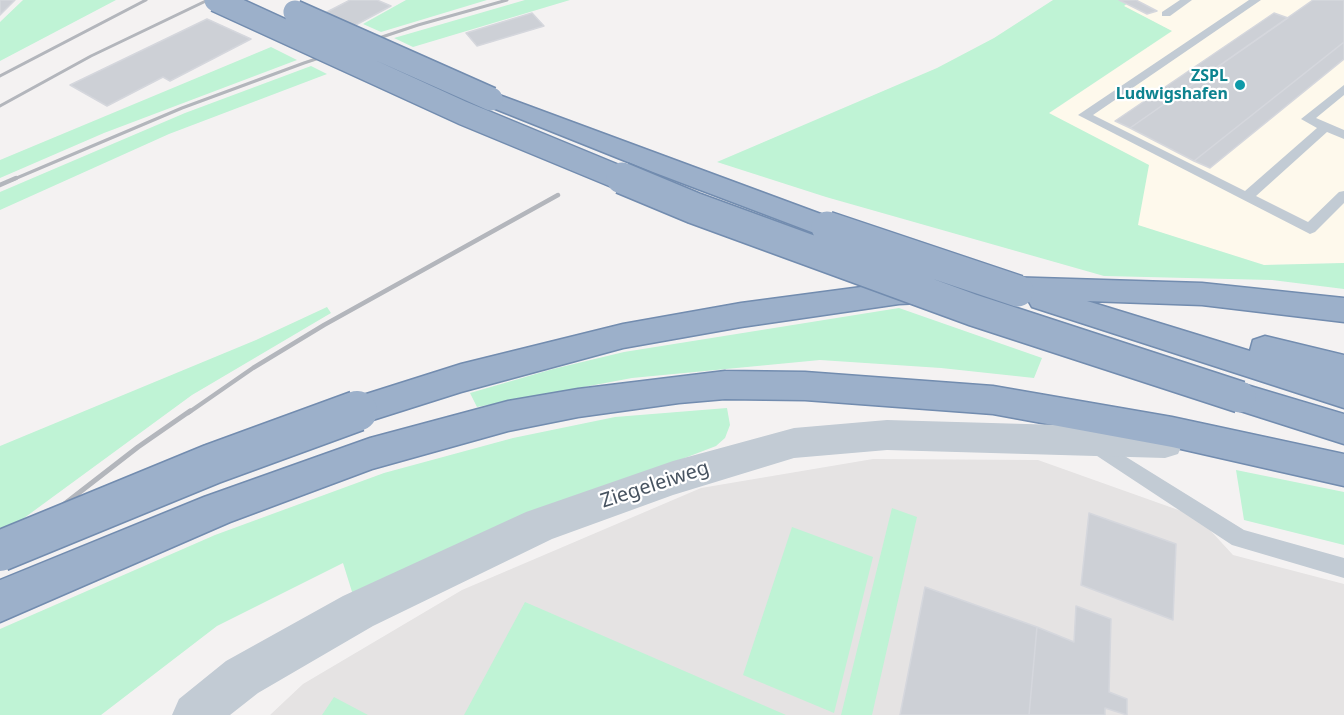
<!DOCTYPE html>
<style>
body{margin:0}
canvas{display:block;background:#f4f2f2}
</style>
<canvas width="1344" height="715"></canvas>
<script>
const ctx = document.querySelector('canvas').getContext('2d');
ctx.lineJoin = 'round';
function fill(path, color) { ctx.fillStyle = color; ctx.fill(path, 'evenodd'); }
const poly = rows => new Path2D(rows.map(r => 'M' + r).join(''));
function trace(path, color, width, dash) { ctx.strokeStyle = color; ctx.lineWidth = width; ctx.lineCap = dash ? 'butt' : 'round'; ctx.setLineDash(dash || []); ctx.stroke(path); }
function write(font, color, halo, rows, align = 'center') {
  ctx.font = font + ' "Noto Sans",sans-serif'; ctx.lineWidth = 4.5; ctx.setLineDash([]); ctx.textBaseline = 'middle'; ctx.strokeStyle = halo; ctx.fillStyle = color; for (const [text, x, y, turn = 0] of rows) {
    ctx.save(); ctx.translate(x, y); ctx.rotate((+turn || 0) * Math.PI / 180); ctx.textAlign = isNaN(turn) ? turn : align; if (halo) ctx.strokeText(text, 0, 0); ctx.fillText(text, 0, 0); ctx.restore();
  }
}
fill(poly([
 [1132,0,1344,0,1344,263,1264,265,1137,225,1049,113,1171,31,1123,6]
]), '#fef9ec');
fill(poly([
 [873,459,1038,460,1198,517,1233,555,1344,584,1344,715,270,715,303,684,462,590,701,488]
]), '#e5e3e3');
fill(poly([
 [23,0,116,0,0,61,0,22],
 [406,0,487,0,381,32,363,24],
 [525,0,570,0,413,47,394,38],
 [1053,0,1132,0,1124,6,1172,31,1049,113,1149,165,1138,225,1264,265,1344,263,1344,289,1272,280,1104,276,826,197,717,162,937,68,994,38],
 [271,47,297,60,104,133,0,178,0,160],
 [311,66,327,74,169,134,0,210,0,192,185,113],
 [327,307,331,313,192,395,20,521,0,528,0,446,256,340],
 [899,308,1042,358,1034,378,941,368,820,360,632,378,477,407,470,393,553,369,624,352],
 [727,408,730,425,725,438,716,446,531,517,353,595,343,563,217,626,101,715,0,715,0,629,215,535,384,473,513,438,615,417],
 [1236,470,1344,492,1344,545,1244,520],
 [892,508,917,517,872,715,841,715],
 [792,527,873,557,834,713,743,675],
 [525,602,786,715,464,715],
 [334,697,368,715,322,715]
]), '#bff3d5');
const building = poly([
 [0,0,15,0,0,15,0,0],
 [350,0,377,0,391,6,352,27,323,14,350,0],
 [1119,0,1136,0,1157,11,1147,14,1119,0],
 [1313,0,1344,0,1344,42,1194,161,1130,128,1313,0],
 [532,13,544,26,477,46,466,33,532,13],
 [1274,13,1288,18,1130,128,1115,121,1274,13],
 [207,19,251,39,170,81,163,77,107,106,70,85,207,19],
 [1344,42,1344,59,1210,168,1194,161,1344,42],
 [1089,513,1176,544,1173,620,1081,585,1089,513],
 [925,587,1037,627,1029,715,900,715,925,587],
 [1076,606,1111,619,1109,692,1127,699,1127,715,1105,708,1105,715,1029,715,1037,627,1074,642,1076,606]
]);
fill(building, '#cdd0d6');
trace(building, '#d5d7dd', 1.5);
const trunk = poly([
 [491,92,837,220,841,227,837,234,827,237,817,234,653,172,483,104,479,99,483,94,491,92],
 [1005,277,1202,283,1344,298,1344,322,1202,305,1087,301,1250,351,1253,340,1265,336,1344,355,1344,408,1032,307,1028,300,1005,299,899,304,741,327,623,348,461,392,360,424,348,420,343,410,348,400,360,396,461,364,623,324,741,303,899,282,1005,277],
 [725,371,805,372,993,386,1172,417,1344,454,1344,486,1172,447,993,414,805,400,725,399,679,403,578,417,508,431,372,469,230,522,0,622,0,580,204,497,370,438,508,401,578,389,725,371],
 [1240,383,1344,414,1344,444,1228,407,1223,397,1228,387,1240,383]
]);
trace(trunk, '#728caf', 3);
fill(poly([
 [1180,0,1192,0,1170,16,1162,16,1162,12,1180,0],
 [1249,0,1261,0,1093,115,1245,191,1317,128,1301,119,1344,85,1344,95,1316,118,1344,130,1344,139,1327,132,1256,196,1308,222,1339,192,1344,191,1344,203,1315,232,1310,234,1078,115,1249,0],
 [1094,437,1244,530,1344,558,1344,578,1232,545,1088,450,1085,445,1088,440,1094,437]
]), '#c2cbd4');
fill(poly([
 [887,420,1165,428,1178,432,1183,443,1178,454,1165,458,887,450,794,458,673,495,552,539,373,626,258,693,230,715,172,715,179,699,226,661,343,596,526,512,673,461,794,428,887,420]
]), '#c2cbd4');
fill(trunk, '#9cb0ca');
trace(poly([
 [0,76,146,0],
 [0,106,91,56,208,0],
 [12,180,182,108,304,63,418,25,507,0]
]), '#b3b6bc', 3);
trace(poly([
 [0,185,16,178],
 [188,413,253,368,324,325,558,195]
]), '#b3b6bc', 4.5);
trace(poly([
 [0,554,138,447,190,411]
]), '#b3b6bc', 5);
const trunkBridgeFar2 = poly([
 [216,0,463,113,625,180],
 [295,12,491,99]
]);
const trunkBridgeFar1 = poly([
 [622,178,694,208,973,310,1240,397],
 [827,227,1018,291],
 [353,413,360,410]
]);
const trunkBridge = poly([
 [0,551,212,464,357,411]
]);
trace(trunkBridgeFar2, '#728caf', 26, []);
trace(trunkBridgeFar1, '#728caf', 34, []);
trace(trunkBridge, '#728caf', 43, []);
trace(trunkBridgeFar2, '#9cb0ca', 23);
trace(trunkBridgeFar1, '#9cb0ca', 31);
trace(trunkBridge, '#9cb0ca', 40);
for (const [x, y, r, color] of [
 [1240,85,6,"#0f9aa8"]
]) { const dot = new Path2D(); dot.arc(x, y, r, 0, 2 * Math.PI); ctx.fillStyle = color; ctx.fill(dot); trace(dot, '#fff', 2); }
write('bold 16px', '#0d838f', '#fff', [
 ["ZSPL",1228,76],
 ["Ludwigshafen",1228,94]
], 'right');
write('20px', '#485461', '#fff', [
 ["Ziegeleiweg",655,485,-18]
]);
</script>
